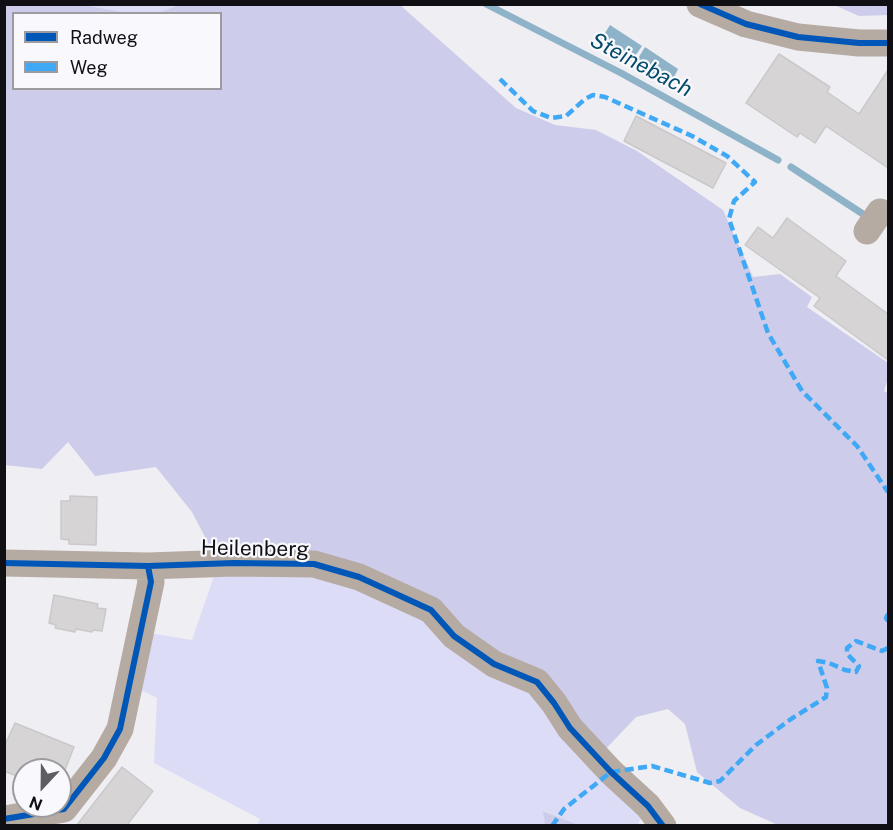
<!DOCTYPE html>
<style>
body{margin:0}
#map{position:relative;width:893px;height:830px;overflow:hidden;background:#eeeef3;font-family:"Public Sans",sans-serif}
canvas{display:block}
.frame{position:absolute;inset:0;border:6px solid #101014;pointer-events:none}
.legend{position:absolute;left:12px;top:12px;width:210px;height:78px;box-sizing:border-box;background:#f9f9fd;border:2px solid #9c9ca0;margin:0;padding:8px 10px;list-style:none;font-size:18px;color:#101014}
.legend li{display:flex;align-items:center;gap:12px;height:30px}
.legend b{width:30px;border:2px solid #9c9ca0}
.north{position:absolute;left:12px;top:758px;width:60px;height:60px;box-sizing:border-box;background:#f9f9fd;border:2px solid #9c9ca0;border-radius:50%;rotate:202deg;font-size:16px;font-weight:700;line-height:24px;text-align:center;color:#101014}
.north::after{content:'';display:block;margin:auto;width:21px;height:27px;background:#5e5e62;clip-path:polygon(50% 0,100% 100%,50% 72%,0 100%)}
</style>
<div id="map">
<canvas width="893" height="830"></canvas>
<div class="frame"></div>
<ul class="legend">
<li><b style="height:8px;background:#0057b8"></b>Radweg</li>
<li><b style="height:8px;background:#3fa9f5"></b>Weg</li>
</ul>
<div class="north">N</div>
</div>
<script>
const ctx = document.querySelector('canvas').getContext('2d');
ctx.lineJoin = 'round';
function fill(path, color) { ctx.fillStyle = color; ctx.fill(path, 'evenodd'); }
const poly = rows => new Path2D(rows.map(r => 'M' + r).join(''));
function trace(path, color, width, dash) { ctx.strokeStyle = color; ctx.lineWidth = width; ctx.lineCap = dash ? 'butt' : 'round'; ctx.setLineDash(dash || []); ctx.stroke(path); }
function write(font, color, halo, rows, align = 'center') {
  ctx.font = font + ' "Public Sans",sans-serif'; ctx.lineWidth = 4.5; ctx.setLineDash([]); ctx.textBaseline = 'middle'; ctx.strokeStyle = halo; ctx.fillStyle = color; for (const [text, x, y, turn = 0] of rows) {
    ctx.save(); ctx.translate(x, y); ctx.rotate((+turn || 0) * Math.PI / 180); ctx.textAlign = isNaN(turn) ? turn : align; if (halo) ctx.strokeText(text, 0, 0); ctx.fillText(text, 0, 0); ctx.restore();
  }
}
fill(poly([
 [84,5,179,5,158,14,128,13],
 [318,558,495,659,645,810,637,826,579,825,544,811,545,825,257,825,260,819,154,763,157,698,139,689,149,633,192,640,216,570]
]), '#dcdcf6');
fill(poly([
 [5,5,84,5,128,13,14,14,14,88,220,88,220,14,158,13,179,5,400,5,516,108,555,125,596,130,637,151,723,210,753,277,780,274,812,297,807,307,888,363,888,378,884,391,888,393,888,825,778,825,740,808,697,772,685,724,668,709,636,717,601,754,495,659,424,599,216,558,192,512,156,467,95,476,68,442,42,469,5,465],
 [834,5,888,5,888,15,859,16],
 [543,811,579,825,545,825]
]), '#cdccea');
fill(poly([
 [610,25,642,46,631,62,598,44],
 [645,47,678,69,671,83,634,65]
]), '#8eb2c8');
trace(poly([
 [486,4,621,73,778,160],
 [791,167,869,218]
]), '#8eb2c8', 7);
const building = poly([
 [779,54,830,87,827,92,859,114,888,70,888,168,826,126,815,143,800,133,797,137,746,103,779,54],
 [636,116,726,163,713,188,624,141,636,116],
 [787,218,846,261,836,276,888,314,888,360,814,306,820,298,745,245,758,227,773,238,787,218],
 [70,496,97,497,96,545,69,544,69,540,61,539,61,501,70,501,70,496],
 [54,595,98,604,97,608,106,609,102,631,93,630,92,632,76,629,75,632,55,628,56,625,49,623,54,595],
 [15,723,74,747,65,770,24,770,24,779,4,771,4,747,15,723],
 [122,767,153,791,127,825,77,825,122,767]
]);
fill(building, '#d7d4d6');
trace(building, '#cac8ca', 1.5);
trace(poly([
 [700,4,746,24,798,37,859,43,888,43],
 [867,231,880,212],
 [4,563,148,566,151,582,120,729,104,758,64,809,4,819],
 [148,566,234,563,314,564,359,577,431,610,454,636,494,664,537,682,554,703,570,728,611,772,648,806,663,826]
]), '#b6aba2', 27);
trace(poly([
 [500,79,533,111,551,118,566,116,585,99,593,95,605,97,692,136,727,156,755,182,734,201,729,219,768,333,802,391,857,446,888,492],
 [888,614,886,618,888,621],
 [552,826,564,809,611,772,652,766,710,783,720,781,756,745,791,719,826,697,827,688,818,661,829,663,845,670,856,672,859,666,847,654,847,648,856,641,882,651,888,648]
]), '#3fa9f5', 4.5, [9, 4.5]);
trace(poly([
 [700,4,746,24,798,37,859,43,888,43],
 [4,563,148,566,151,582,120,729,104,758,64,809,4,819],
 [148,566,234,563,314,564,359,577,431,610,454,636,494,664,537,682,554,703,570,728,611,772,648,806,663,826]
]), '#0057b8', 6);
write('21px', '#101014', '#f9f9fd', [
 ["Heilenberg",255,549,1]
]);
write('italic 22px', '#044c6a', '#f9f9fd', [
 ["Steinebach",641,65,28]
]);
</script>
